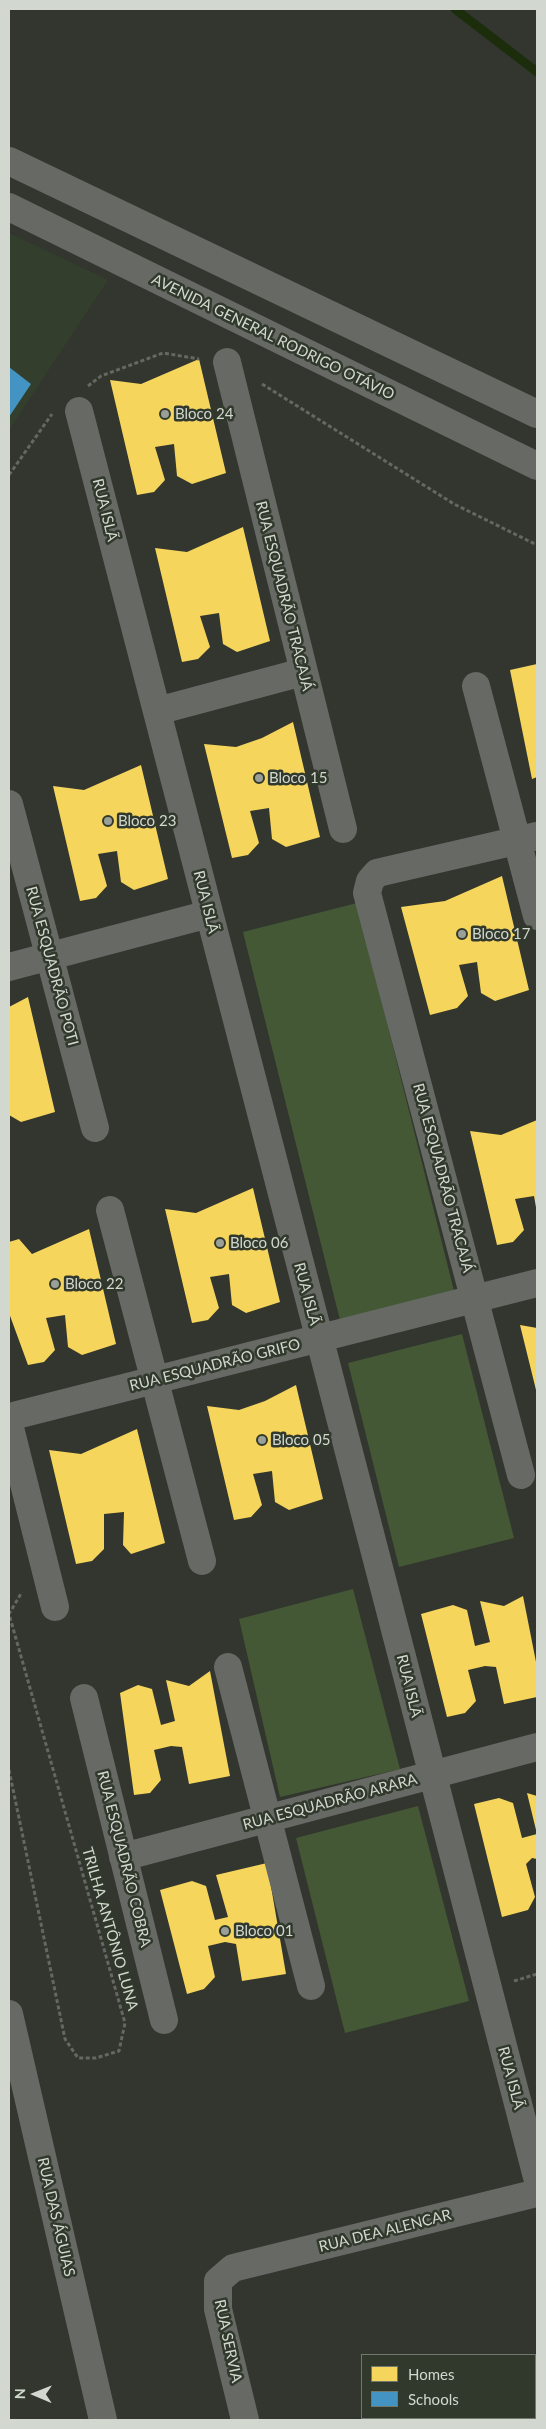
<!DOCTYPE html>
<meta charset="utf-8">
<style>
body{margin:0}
#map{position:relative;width:546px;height:2429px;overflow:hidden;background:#32362f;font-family:Lato,sans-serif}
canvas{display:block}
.frame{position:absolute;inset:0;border:10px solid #d2d7cf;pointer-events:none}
.legend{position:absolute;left:361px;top:2354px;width:175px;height:65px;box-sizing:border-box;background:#31392c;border:1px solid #71786d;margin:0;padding:6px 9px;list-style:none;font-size:15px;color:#d2d7cf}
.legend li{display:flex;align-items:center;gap:10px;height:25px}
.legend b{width:25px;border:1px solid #71786d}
.north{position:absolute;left:10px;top:2369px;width:50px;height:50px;-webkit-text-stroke:4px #31392c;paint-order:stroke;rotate:271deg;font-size:14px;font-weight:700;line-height:20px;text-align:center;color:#d2d7cf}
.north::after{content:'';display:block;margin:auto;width:18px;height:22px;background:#d2d7cf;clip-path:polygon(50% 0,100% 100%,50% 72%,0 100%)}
</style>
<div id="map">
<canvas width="546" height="2429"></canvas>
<div class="frame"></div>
<ul class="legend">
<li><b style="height:14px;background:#f6d55c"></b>Homes</li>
<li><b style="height:14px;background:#4393c3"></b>Schools</li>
</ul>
<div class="north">N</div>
</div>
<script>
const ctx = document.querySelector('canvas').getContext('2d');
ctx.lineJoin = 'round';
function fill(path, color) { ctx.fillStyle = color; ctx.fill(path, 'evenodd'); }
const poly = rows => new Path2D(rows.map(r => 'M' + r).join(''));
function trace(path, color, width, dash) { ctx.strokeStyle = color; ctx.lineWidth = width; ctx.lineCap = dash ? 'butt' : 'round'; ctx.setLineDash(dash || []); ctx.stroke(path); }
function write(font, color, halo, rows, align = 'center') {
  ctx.font = font + ' Lato,sans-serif'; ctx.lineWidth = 5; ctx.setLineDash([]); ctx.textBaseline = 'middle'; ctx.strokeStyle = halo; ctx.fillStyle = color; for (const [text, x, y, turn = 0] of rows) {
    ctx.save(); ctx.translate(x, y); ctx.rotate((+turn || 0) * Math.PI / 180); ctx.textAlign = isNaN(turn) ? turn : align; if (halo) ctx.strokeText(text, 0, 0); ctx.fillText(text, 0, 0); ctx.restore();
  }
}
fill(poly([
 [9,233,108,280,9,430]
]), '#343e2c');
fill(poly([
 [357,903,454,1291,340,1320,243,932],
 [462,1334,514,1538,399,1567,348,1363],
 [353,1589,400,1769,280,1797,239,1619],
 [418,1806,469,2001,345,2033,296,1838]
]), '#445835');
fill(poly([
 [199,359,226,473,192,484,177,476,174,444,155,447,165,480,154,492,137,495,110,380,141,384],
 [243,527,270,641,237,652,223,644,219,613,200,616,210,647,198,659,182,662,155,548,187,552],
 [537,664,537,777,532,779,510,670],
 [293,722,320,837,286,847,272,839,269,808,250,811,259,843,248,855,232,858,204,744,236,747,262,738],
 [141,765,168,879,134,890,121,882,117,851,98,854,107,886,96,898,80,901,53,786,84,790],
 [502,876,529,990,495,1001,481,993,477,962,459,965,468,996,457,1008,430,1015,401,907,445,901],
 [28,997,55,1112,21,1122,9,1115,9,1007],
 [537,1120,537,1213,534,1196,515,1199,524,1230,513,1242,497,1245,470,1131,501,1135],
 [253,1188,280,1302,246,1313,232,1305,229,1274,210,1277,219,1308,208,1320,192,1323,165,1209,196,1213],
 [89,1229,116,1344,82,1355,68,1347,65,1315,46,1318,55,1350,44,1362,28,1365,9,1313,9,1242,19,1239,32,1254],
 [520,1325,537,1328,537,1394],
 [296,1385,323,1499,289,1510,275,1502,272,1471,253,1474,262,1505,251,1517,234,1520,207,1406,239,1410,265,1401],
 [137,1429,165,1543,131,1554,123,1545,124,1512,104,1514,104,1549,92,1561,76,1564,49,1450,81,1454],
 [523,1596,537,1667,537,1697,504,1704,496,1667,485,1666,468,1670,476,1701,465,1713,447,1717,421,1614,453,1605,467,1610,475,1646,490,1642,480,1601,504,1606],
 [210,1671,230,1776,189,1784,182,1747,171,1746,154,1750,161,1780,150,1793,134,1795,120,1693,138,1685,152,1689,161,1725,175,1721,166,1680,189,1686],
 [527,1793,537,1796,537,1834],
 [499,1798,513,1803,522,1838,537,1834,537,1859,532,1858,526,1864,535,1897,528,1910,502,1917,474,1804],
 [267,1863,286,1974,242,1981,236,1944,225,1942,208,1946,215,1977,204,1989,187,1994,160,1890,192,1881,206,1886,215,1920,228,1917,216,1875]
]), '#f6d55c');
fill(poly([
 [9,367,31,384,9,417]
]), '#4393c3');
trace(poly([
 [455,9,537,72]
]), '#1b2d0b', 9);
trace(poly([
 [262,384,454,504,537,545],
 [88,386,101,376,163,353,199,359],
 [9,475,52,414],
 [9,1770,65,2039,78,2058,96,2058,119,2051,125,2023,9,1614,22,1592],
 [514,1981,537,1974]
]), '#646762', 3, [4, 2.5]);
trace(poly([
 [9,161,537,414],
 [9,207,537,466],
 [227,362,343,829],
 [79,411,537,2177],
 [476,686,537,916],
 [157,711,303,672],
 [9,804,95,1128],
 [9,967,209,914],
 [110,1210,202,1561],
 [9,1417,537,1283],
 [9,1424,55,1607],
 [521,1475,367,893,370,881,377,873,537,836],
 [228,1667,311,1986],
 [84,1698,164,2020],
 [123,1857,537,1747],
 [9,2014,103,2420],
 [245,2420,218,2309,218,2281,233,2268,537,2193]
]), '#666964', 28);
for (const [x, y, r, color] of [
 [165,414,5,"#9a9f97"],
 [259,778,5,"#9a9f97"],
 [108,821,5,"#9a9f97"],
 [462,934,5,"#9a9f97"],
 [220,1243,5,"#9a9f97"],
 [55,1284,5,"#9a9f97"],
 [262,1440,5,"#9a9f97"],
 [225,1931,5,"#9a9f97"]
]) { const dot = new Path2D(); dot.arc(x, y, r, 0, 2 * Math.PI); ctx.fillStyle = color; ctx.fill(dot); trace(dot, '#31392c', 2); }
write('15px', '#d2d7cf', '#31392c', [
 ["AVENIDA GENERAL RODRIGO OTÁVIO",273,337,26],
 ["RUA ISLÃ",105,510,76],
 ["RUA ESQUADRÃO TRACAJÁ",284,596,76],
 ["RUA ISLÃ",206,902,76],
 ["RUA ESQUADRÃO POTI",52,966,75],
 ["RUA ESQUADRÃO TRACAJÁ",443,1178,75],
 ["RUA ISLÃ",307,1294,75],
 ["RUA ESQUADRÃO GRIFO",215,1365,-14],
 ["RUA ISLÃ",409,1686,76],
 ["RUA ESQUADRÃO ARARA",330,1802,-15],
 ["RUA ESQUADRÃO COBRA",124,1859,76],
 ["TRILHA ANTÔNIO LUNA",110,1929,74],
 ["RUA ISLÃ",511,2078,75],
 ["RUA DAS ÁGUIAS",56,2217,77],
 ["RUA DEA ALENCAR",385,2231,-14],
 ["RUA SERVIA",228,2341,78]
]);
write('15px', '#d2d7cf', '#31392c', [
 ["Bloco 24",175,414],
 ["Bloco 15",269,778],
 ["Bloco 23",118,821],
 ["Bloco 17",472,934],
 ["Bloco 06",230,1243],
 ["Bloco 22",65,1284],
 ["Bloco 05",272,1440],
 ["Bloco 01",235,1931]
], 'left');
</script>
